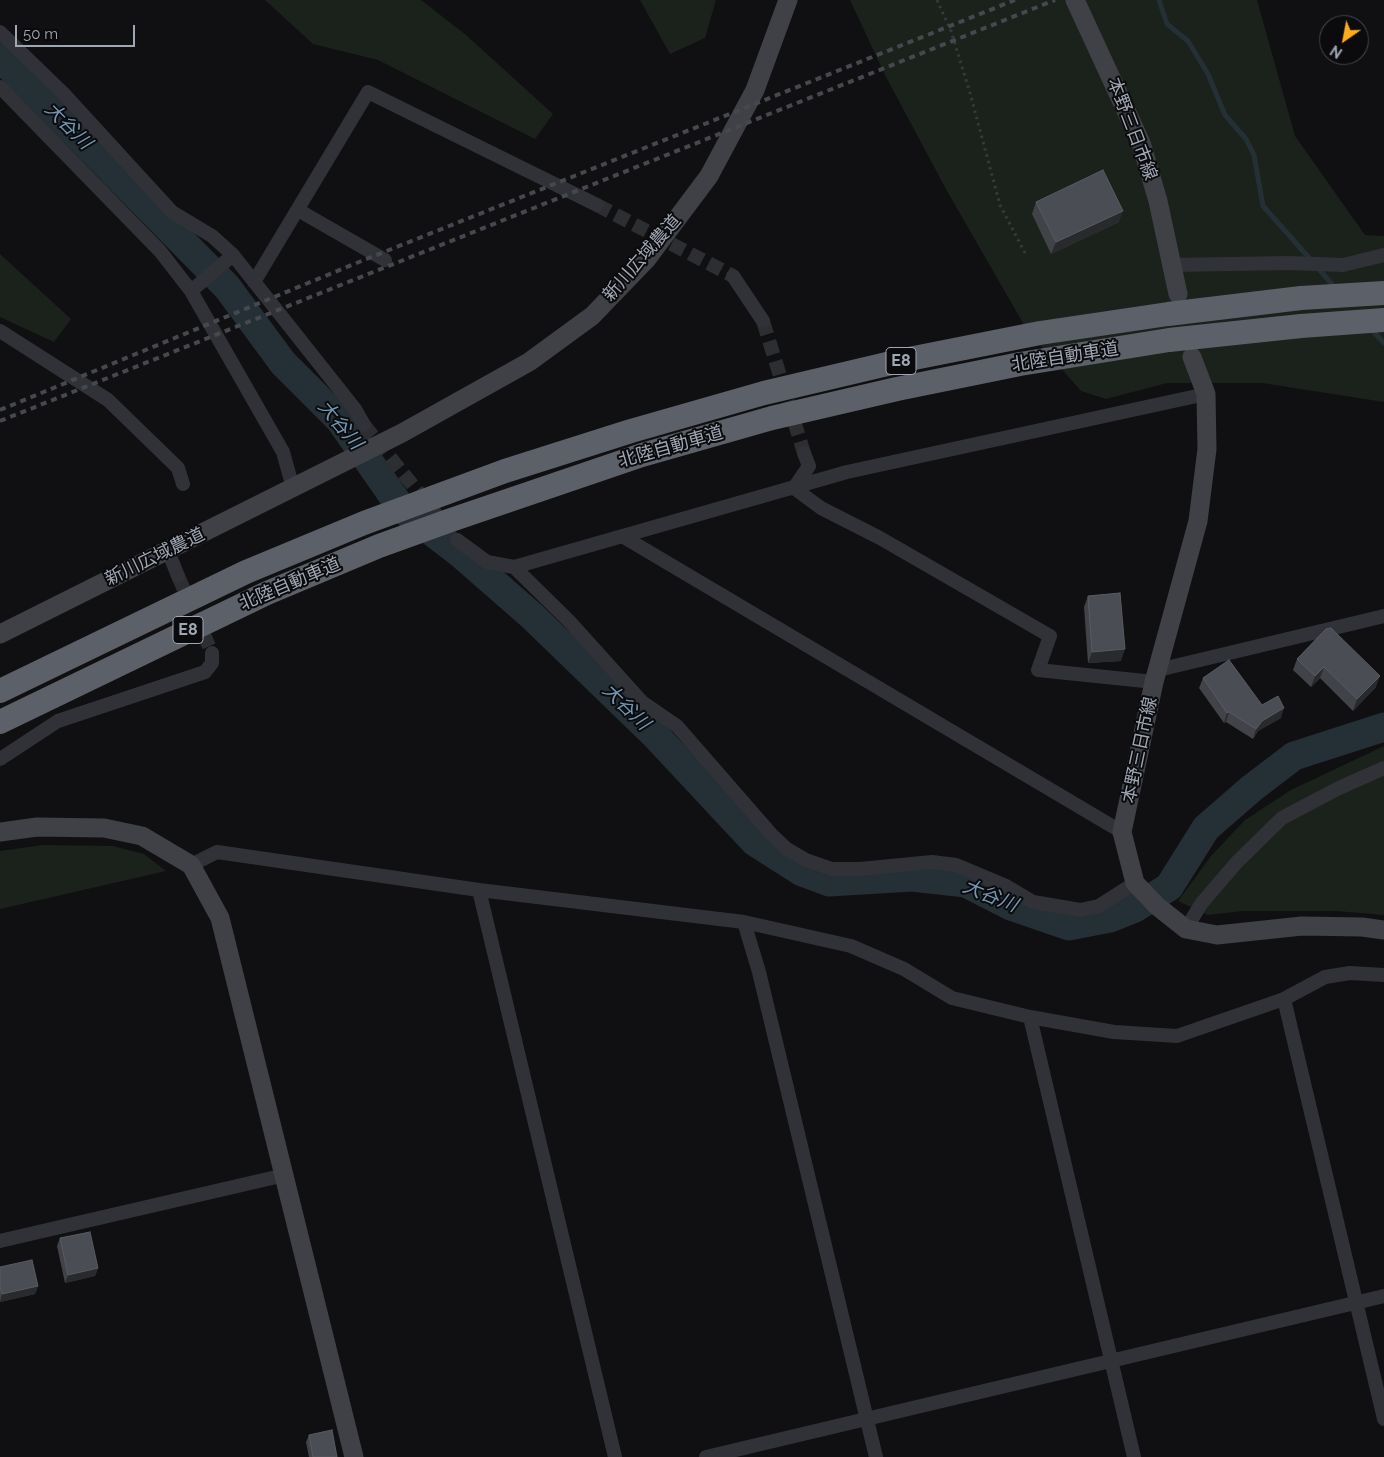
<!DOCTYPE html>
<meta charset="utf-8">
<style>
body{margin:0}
#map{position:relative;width:1384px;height:1457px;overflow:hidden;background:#101012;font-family:Raleway,sans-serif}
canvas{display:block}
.north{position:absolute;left:1319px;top:15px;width:50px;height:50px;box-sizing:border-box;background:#0b0b0d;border:1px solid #474950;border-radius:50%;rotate:213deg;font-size:14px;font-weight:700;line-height:20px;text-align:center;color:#a0a7b4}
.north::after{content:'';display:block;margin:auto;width:18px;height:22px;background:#ffab1b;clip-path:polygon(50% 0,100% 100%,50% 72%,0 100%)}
.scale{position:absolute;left:15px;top:25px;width:120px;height:22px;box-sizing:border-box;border:2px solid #a0a7b4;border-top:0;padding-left:6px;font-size:15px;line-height:18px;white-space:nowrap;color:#a0a7b4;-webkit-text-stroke:4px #0b0b0d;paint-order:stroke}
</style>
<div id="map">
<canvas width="1384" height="1457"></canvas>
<div class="north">N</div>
<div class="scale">50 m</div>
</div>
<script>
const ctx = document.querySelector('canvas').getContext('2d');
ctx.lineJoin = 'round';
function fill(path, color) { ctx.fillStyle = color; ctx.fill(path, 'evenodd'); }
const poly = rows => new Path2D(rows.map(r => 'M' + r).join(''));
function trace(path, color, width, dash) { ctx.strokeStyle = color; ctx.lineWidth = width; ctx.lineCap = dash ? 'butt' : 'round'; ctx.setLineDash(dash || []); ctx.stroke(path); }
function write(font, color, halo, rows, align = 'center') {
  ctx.font = font + ' Raleway,"Noto Sans JP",sans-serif'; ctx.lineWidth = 4; ctx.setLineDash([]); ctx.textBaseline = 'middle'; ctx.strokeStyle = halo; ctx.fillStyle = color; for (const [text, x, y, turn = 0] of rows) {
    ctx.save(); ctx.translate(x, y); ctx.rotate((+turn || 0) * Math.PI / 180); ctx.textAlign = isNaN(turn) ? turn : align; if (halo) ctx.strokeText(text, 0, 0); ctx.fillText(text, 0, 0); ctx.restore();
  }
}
fill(poly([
 [265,0,421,0,466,35,553,114,535,139,378,60,313,44],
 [640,0,716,0,705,38,670,54],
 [850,0,1257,0,1295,136,1365,235,1384,236,1384,402,1262,383,1167,383,1106,399,1081,391,1027,330,947,191,885,75],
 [0,254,71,319,54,342,0,317],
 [1384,746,1384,915,1336,911,1242,911,1208,915,1178,901,1211,856,1245,820,1291,790],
 [43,845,113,846,144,854,166,871,0,909,0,851]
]), '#1a221b');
trace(poly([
 [1159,0,1167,24,1188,41,1208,74,1225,115,1246,139,1254,155,1263,206,1311,260],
 [1317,267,1336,289],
 [1371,329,1384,343]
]), '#252f36', 5);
trace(poly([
 [0,57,227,287,283,363,340,420,402,509,461,554,532,616,655,735,755,842,802,872,829,882,912,877,966,883,1011,906,1069,926,1110,918,1135,908,1169,887,1206,828,1252,788,1294,756,1384,727]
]), '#252f36', 29);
trace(poly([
 [597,205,733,276],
 [763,321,804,453],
 [364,425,457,540],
 [178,576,212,653]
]), '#2d2e32', 14, [14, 7]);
trace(poly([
 [937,0,951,31,970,93,1000,205,1025,253]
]), '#37393e', 3, [2.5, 4]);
trace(poly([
 [0,32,64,94,172,212,212,236,233,255,355,409,364,425],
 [0,87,160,251,191,291,283,452,293,488],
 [298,210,385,260],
 [1172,265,1289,263,1343,265,1384,255],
 [733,276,763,321],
 [254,282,368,92,597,205],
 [191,291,233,255],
 [0,331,108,400,178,468,183,484],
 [794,488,821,508,880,538,1050,636,1038,670,1154,682],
 [794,488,809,466,804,453],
 [622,536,1122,832],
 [457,540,487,562,514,567,847,472,1206,394],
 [168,551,178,576],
 [514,567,569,621,642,702,677,726,772,835,787,849,806,860,832,869,860,869,932,862,956,865,1006,886,1033,902,1080,910,1099,906,1135,883],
 [1158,670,1384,616],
 [0,759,58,721,205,672,212,663,212,653],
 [191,865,217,852,479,890,744,922,851,946,904,969,952,998,1030,1017,1114,1032,1177,1036,1284,999,1384,1419],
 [479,890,615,1457],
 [744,922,759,972,876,1457],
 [1186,929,1201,904,1237,862,1282,818,1339,788,1384,768],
 [1284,999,1325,977,1350,973,1384,975],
 [1030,1017,1134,1457],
 [0,1241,285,1175],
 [706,1457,1384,1296]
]), '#313237', 14);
trace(poly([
 [1075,0,1141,143,1158,201,1178,294],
 [1192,357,1206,394,1207,449,1198,521,1154,682,1122,832,1135,883,1157,906,1186,929,1217,935,1302,926,1362,927,1384,930],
 [0,634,402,433,529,362,592,316,646,260,709,176,755,90,788,0],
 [0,832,37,827,104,828,142,836,191,865,220,918,354,1457]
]), '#3f4147', 19);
trace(poly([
 [0,691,246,572,364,523,505,471,631,431,764,393,904,360,1040,333,1168,314,1301,298,1384,293],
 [0,722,267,593,379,546,451,520,642,455,772,418,897,389,1020,364,1169,340,1301,326,1384,320]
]), '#5c6069', 24);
trace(poly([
 [0,410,359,262,1015,0],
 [0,421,1055,0]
]), '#45484e', 4, [6, 5]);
fill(poly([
 [1036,202,1119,222,1051,254,1032,214],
 [1088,596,1121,661,1088,663,1084,607],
 [1326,629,1376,687,1353,711,1320,678,1311,687,1293,670,1297,659],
 [1203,678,1262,705,1281,718,1258,731,1253,739,1226,722,1224,723,1199,688],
 [60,1238,98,1268,95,1276,65,1283,57,1246],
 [0,1267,38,1286,35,1294,0,1302],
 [309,1435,337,1457,309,1457,306,1442]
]), '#414348');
fill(poly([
 [1123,211,1119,222,1051,254,1056,242],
 [1125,649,1121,661,1088,663,1092,652],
 [1324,667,1320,678,1311,687,1315,676],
 [1380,676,1376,687,1353,711,1357,699],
 [1284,708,1281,718,1258,731,1253,739,1256,729,1262,721],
 [1229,712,1226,722,1224,723,1227,713],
 [98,1268,95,1276,65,1283,68,1275],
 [38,1286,35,1294,0,1302,2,1294]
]), '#292a2e');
const building = poly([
 [1103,170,1123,211,1056,242,1036,202,1103,170],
 [1120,593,1125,649,1092,652,1088,596,1120,593],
 [1331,628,1380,676,1357,699,1324,667,1315,676,1297,659,1326,629,1331,628],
 [1229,660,1262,705,1278,696,1284,708,1262,721,1256,729,1229,712,1227,713,1203,678,1229,660],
 [90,1232,98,1268,68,1275,60,1238,90,1232],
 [32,1260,38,1286,2,1294,0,1287,0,1267,32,1260],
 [332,1430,337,1457,313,1457,309,1435,332,1430]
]);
fill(building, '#4b4d54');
trace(building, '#595b63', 1);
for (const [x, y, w] of [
 [901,361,30],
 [188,630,30]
]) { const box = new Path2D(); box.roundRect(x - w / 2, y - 13.5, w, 27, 4); ctx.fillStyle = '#0b0b0d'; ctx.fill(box); trace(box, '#a0a7b4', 1); }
write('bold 16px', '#a0a7b4', null, [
 ["E8",901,361],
 ["E8",188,630]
]);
write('18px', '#a0a7b4', '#0b0b0d', [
 ["本野三日市線",1132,129,69],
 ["新川広域農道",642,258,-49],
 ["北陸自動車道",1065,357,-9],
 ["北陸自動車道",671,447,-16],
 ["新川広域農道",155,557,-26],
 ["北陸自動車道",290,584,-23],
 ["本野三日市線",1140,750,-78]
]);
write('italic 19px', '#7297b4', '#0b0b0d', [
 ["大谷川",68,126,45],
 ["大谷川",340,425,50],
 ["大谷川",626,707,44],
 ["大谷川",990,896,22]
]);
</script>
